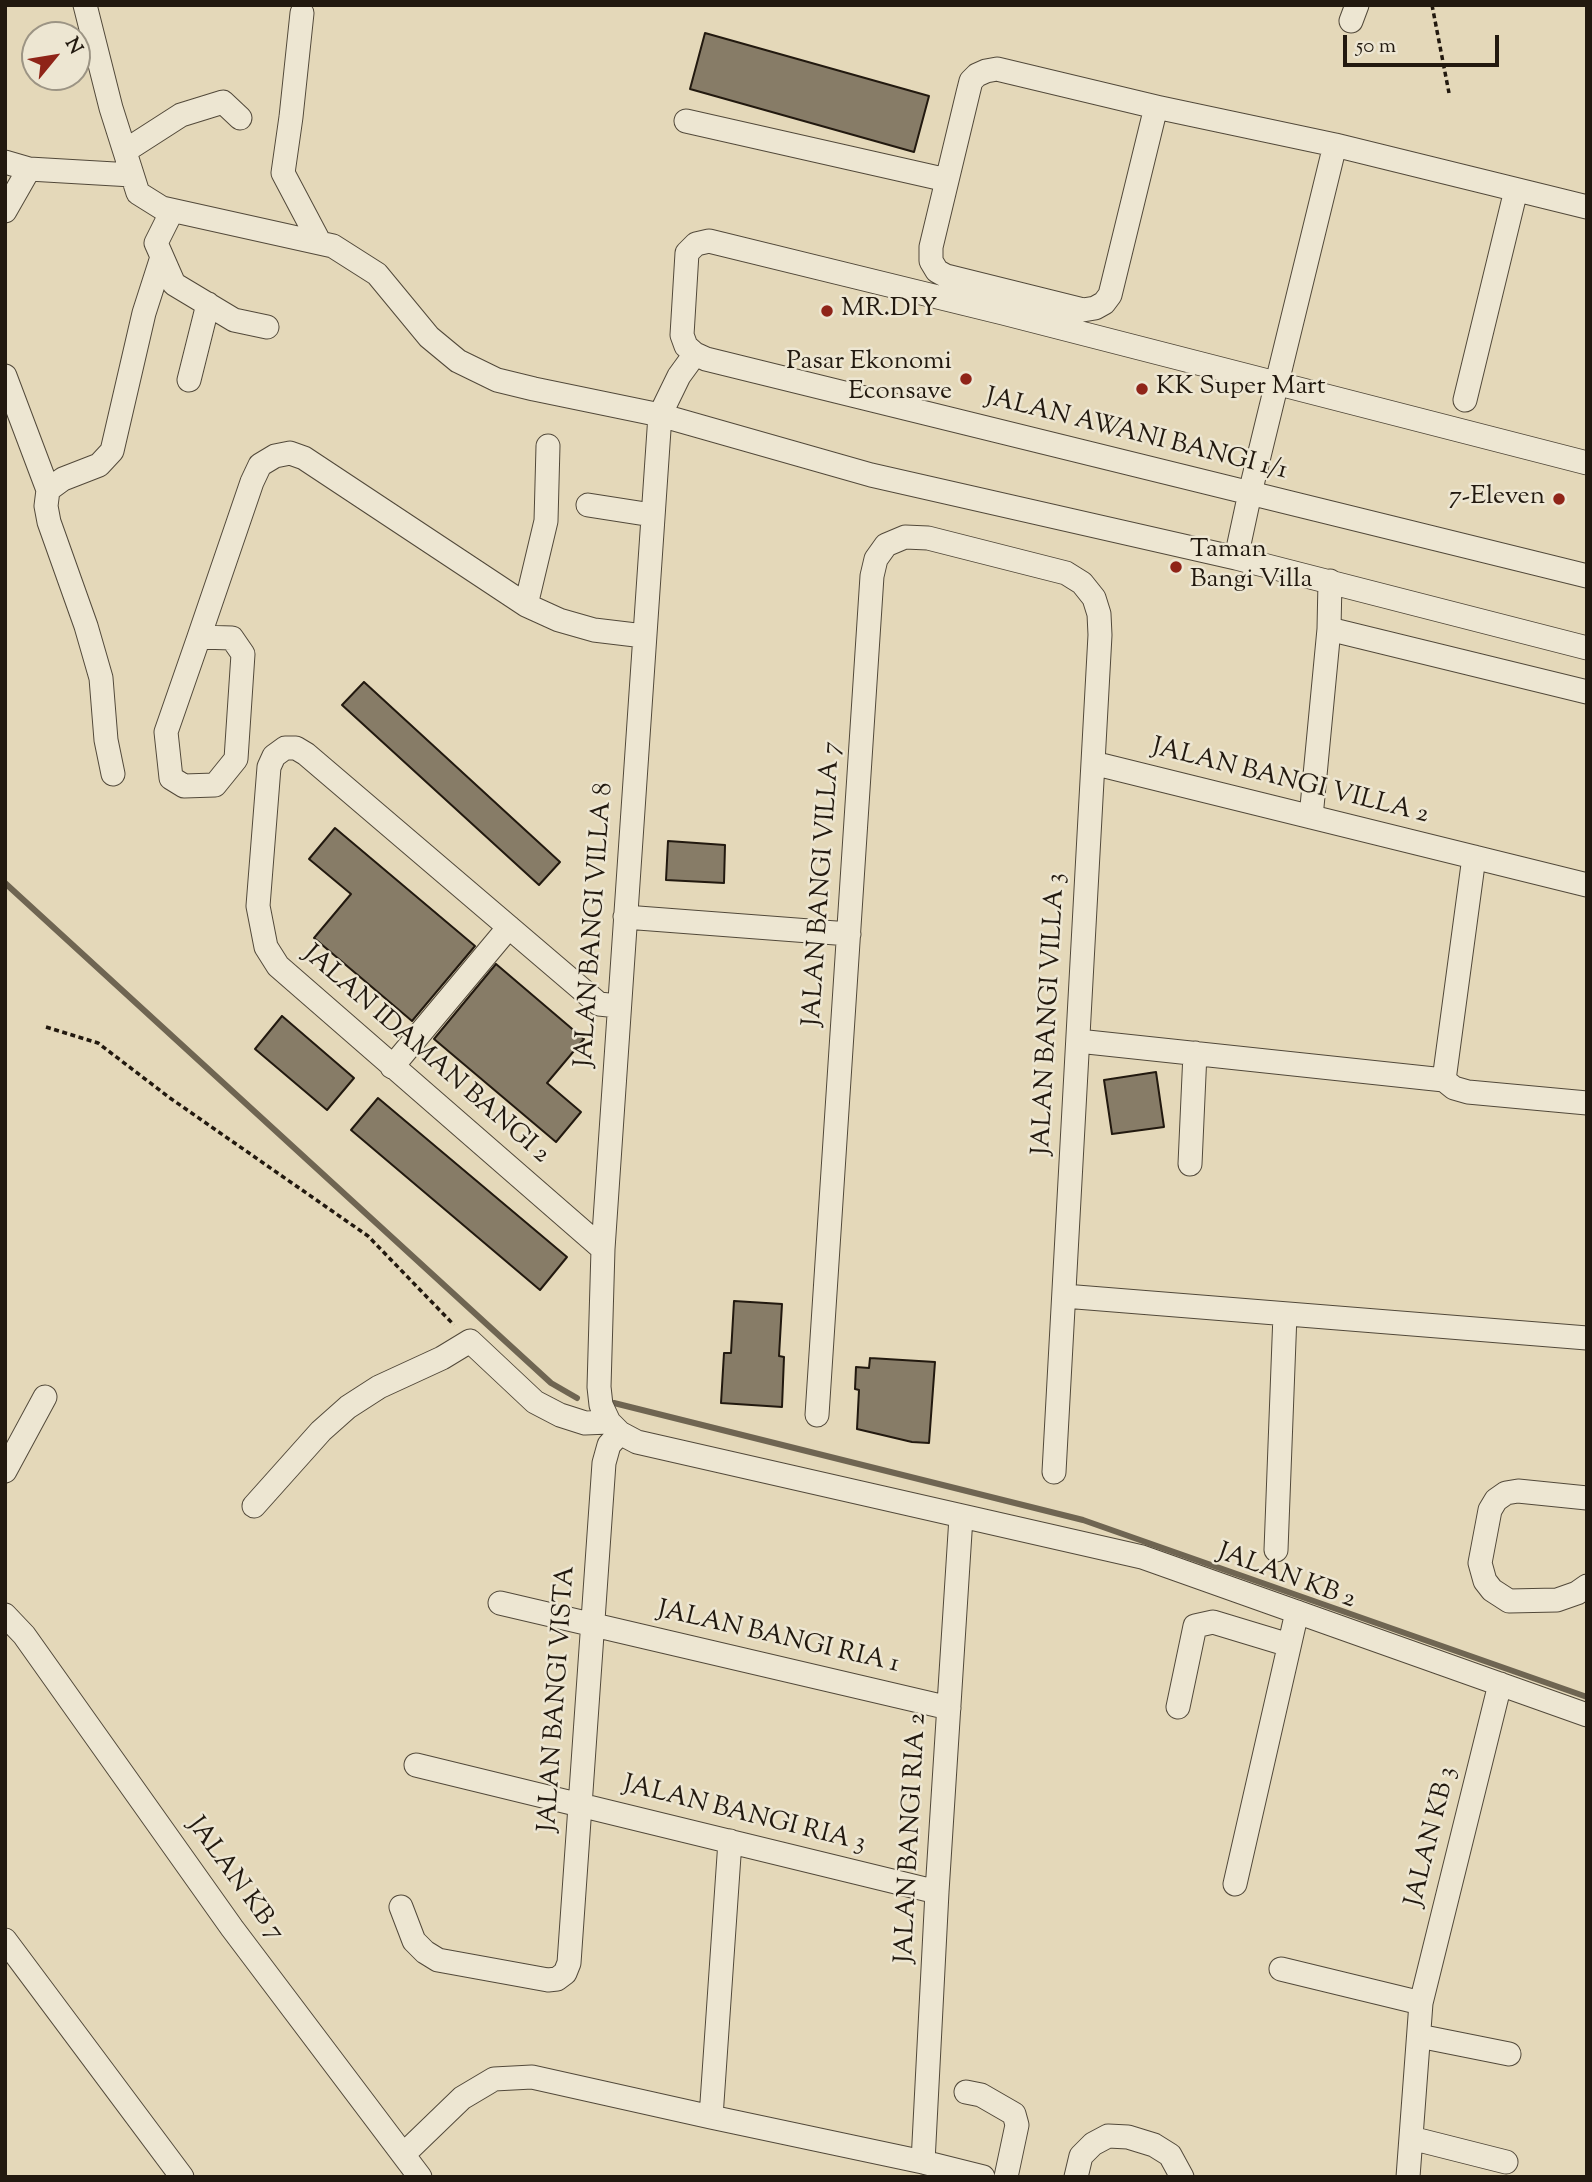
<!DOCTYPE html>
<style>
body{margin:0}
#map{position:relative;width:1592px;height:2182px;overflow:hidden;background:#e4d8b9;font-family:"Sorts Mill Goudy",serif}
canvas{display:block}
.frame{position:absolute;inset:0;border:7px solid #22190f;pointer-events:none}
.north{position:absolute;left:21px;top:21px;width:70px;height:70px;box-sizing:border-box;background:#ede6d2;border:2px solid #9c9484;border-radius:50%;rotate:60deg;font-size:19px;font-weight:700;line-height:28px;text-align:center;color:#22190f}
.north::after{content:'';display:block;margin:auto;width:24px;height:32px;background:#8f2418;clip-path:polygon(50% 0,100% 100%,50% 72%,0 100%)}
.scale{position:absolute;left:1343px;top:35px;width:156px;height:32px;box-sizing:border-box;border:4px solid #22190f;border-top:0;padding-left:9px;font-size:21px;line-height:24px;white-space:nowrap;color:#22190f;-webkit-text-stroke:5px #ede6d2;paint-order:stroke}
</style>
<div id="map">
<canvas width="1592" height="2182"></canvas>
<div class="frame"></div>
<div class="north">N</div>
<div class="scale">50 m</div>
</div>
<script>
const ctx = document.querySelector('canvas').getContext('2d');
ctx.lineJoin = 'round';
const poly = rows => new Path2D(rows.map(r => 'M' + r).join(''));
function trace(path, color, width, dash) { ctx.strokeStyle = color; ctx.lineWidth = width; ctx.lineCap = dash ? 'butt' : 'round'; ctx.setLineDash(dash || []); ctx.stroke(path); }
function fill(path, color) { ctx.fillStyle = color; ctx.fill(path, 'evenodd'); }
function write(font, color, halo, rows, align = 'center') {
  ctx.font = font + ' "Sorts Mill Goudy",serif'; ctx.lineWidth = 5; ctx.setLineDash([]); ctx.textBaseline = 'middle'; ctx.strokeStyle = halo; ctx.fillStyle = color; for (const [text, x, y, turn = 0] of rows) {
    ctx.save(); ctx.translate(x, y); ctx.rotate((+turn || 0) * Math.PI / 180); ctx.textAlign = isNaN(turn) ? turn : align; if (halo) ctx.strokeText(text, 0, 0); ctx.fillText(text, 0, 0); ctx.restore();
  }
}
trace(poly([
 [5,883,551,1383,577,1398],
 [614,1403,1083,1520,1587,1697]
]), '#6f6552', 6);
const building = poly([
 [705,33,929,96,914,152,690,89,705,33],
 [364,682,560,862,539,885,342,705,364,682],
 [335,828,475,946,412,1021,314,938,351,894,309,859,335,828],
 [668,841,725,845,724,883,666,880,668,841],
 [496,964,584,1039,547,1083,581,1112,556,1142,434,1039,496,964],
 [282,1016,354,1078,327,1110,255,1049,282,1016],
 [1156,1072,1164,1127,1112,1134,1104,1080,1156,1072],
 [378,1098,567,1257,540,1290,351,1130,378,1098],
 [734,1301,782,1304,779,1356,784,1357,782,1407,721,1403,724,1353,731,1353,734,1301],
 [870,1358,935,1362,929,1443,912,1442,857,1429,859,1390,855,1389,856,1367,869,1368,870,1358]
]);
fill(building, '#877c67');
trace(building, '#22190f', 2);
const minor = poly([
 [85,5,111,108,138,193,162,208,333,246,377,274,429,337,458,361,497,380,534,389,660,415,871,475,1236,558,1587,648],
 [302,13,291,117,283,173,320,243],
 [1351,21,1357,5],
 [1156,107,1110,295,1104,303,1095,308,1083,310,946,276,937,271,931,261,931,247,968,93,971,81,977,75,986,71,997,69,1156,107,1335,145,1587,207],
 [686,121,947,180],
 [125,151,181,115,223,102,240,118],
 [5,162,29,169,132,175],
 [5,211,29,169],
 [172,211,156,243,174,284,234,320,267,327],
 [695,354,679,376,660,415,603,1249,599,1387,601,1405,609,1422,620,1433,637,1442,1142,1557,1587,1715],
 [5,376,48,490,46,506,49,522,86,626,101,678,106,740,113,774],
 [189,380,208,304],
 [1465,400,1516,190],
 [1587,463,1003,313,709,241,696,244,687,253,682,335,686,346,695,354,706,359,1587,576],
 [48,490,63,479,99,465,112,451,144,313,162,257],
 [588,505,652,515],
 [1236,558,1250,493,1335,145],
 [526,605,546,521,548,446],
 [1329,629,1587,692],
 [199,637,252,482,260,465,275,456,290,453,304,458,526,605,559,620,594,630,644,636],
 [199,637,232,638,243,654,236,759,215,785,184,786,171,778,166,732,199,637],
 [1093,763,1587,885],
 [1311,817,1329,629,1330,581],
 [625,917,849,934],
 [1078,1041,1444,1080,1454,1088,1468,1092,1587,1103],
 [392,1067,509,927],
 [1444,1080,1474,857],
 [1190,1164,1195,1053],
 [603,1249,278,966,266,947,258,906,269,767,274,756,285,748,296,748,306,754,599,1004,618,1006],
 [1064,1296,1587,1338],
 [817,1415,872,576,876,559,886,545,905,537,928,538,1066,573,1082,583,1094,598,1099,614,1100,635,1054,1472],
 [5,1471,45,1397],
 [1587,1498,1518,1491,1506,1493,1496,1500,1490,1510,1480,1563,1485,1581,1492,1590,1509,1601,1557,1600,1577,1593,1587,1586],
 [254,1506,321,1431,348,1407,379,1387,442,1358,470,1341,535,1402,560,1415,585,1423,609,1422],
 [1276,1550,1285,1314],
 [500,1603,949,1708],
 [5,1615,24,1635,232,1928,420,2177],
 [1178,1707,1195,1626,1213,1622,1289,1645],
 [416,1765,937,1892],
 [1235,1884,1297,1612],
 [401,1907,414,1941,425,1952,438,1960,548,1980,557,1979,565,1973,569,1963,604,1463,609,1445,620,1433],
 [5,1940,182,2177],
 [1281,1969,1421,2003,1500,1684],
 [1419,2036,1509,2054],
 [966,2092,981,2095,1014,2114,1017,2125,1006,2177],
 [711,2117,730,1841],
 [1411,2138,1506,2162],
 [404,2154,462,2098,494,2079,532,2077,711,2117,923,2162,983,2177],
 [923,2162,937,1892,961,1517],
 [1076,2177,1081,2156,1093,2144,1108,2136,1128,2137,1154,2145,1170,2155,1182,2177],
 [1408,2177,1421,2003]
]);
trace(minor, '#52493a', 25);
trace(poly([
 [1432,5,1449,93],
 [46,1027,98,1043,170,1098,368,1236,454,1325]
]), '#22190f', 3.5, [5, 3.5]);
trace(minor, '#ede6d2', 23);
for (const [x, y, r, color] of [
 [827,311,7,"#8f2418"],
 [966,379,7,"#8f2418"],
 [1142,389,7,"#8f2418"],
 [1559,499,7,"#8f2418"],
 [1176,567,7,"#8f2418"]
]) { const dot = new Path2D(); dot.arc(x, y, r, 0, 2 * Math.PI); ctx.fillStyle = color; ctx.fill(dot); trace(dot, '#ede6d2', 2.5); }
write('26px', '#22190f', '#ede6d2', [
 ["MR.DIY",841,311],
 ["Pasar Ekonomi",952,364,"right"],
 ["Econsave",952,394,"right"],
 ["KK Super Mart",1156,389],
 ["7-Eleven",1545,499,"right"],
 ["Taman",1190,552],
 ["Bangi Villa",1190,582]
], 'left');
write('26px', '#22190f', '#ede6d2', [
 ["JALAN AWANI BANGI 1/1",1136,436,14],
 ["JALAN BANGI VILLA 2",1290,783,14],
 ["JALAN BANGI VILLA 7",824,884,-86],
 ["JALAN BANGI VILLA 8",596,925,-86],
 ["JALAN BANGI VILLA 3",1051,1014,-87],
 ["JALAN IDAMAN BANGI 2",425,1056,41],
 ["JALAN KB 2",1286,1578,20],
 ["JALAN BANGI RIA 1",778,1639,13],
 ["JALAN BANGI VISTA",559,1699,-86],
 ["JALAN BANGI RIA 3",744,1816,14],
 ["JALAN KB 3",1433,1837,-76],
 ["JALAN BANGI RIA 2",913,1838,-87],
 ["JALAN KB 7",234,1880,54]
]);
</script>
